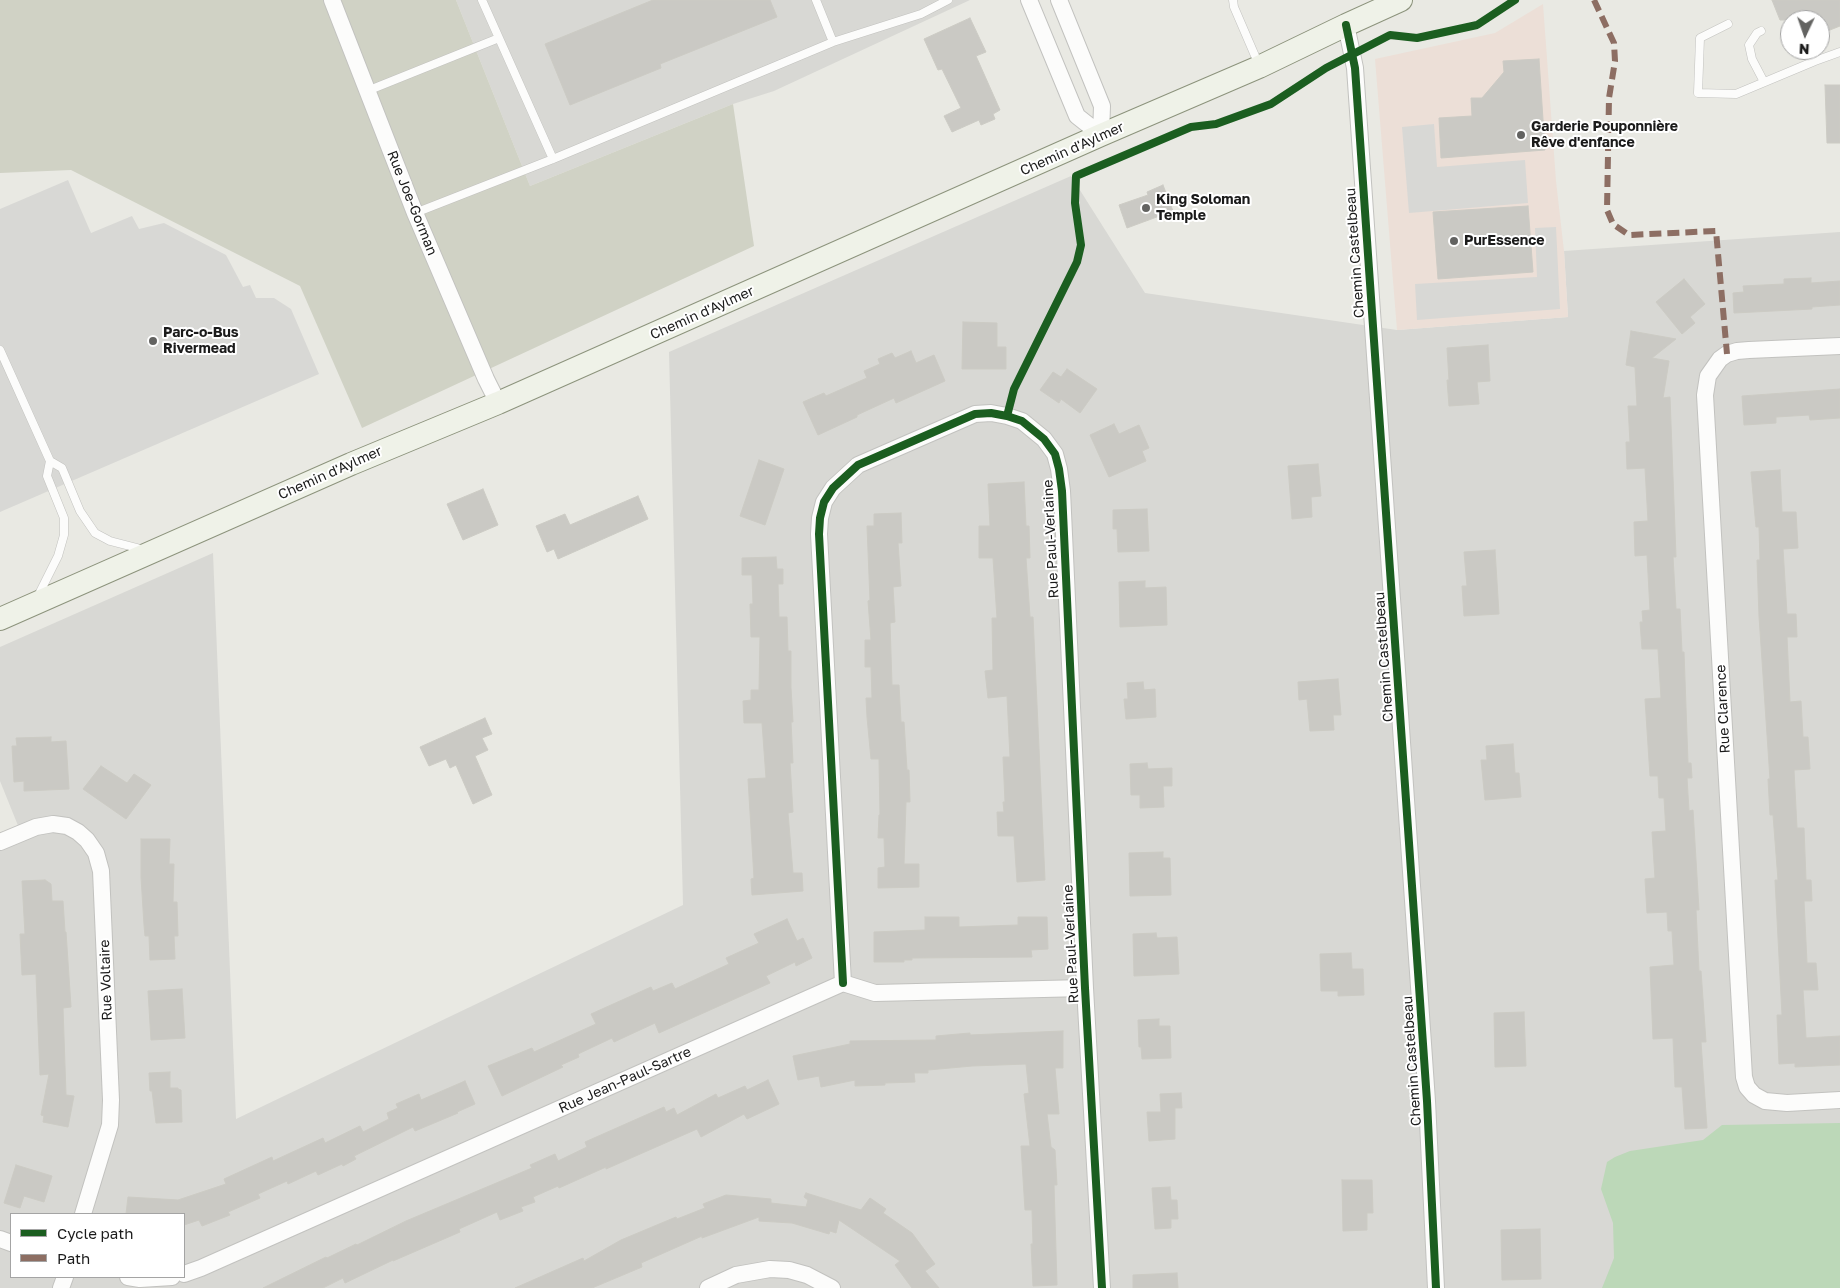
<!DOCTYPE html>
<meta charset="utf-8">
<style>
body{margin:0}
#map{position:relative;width:1840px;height:1288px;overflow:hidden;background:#e9e9e3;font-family:"Golos Text",sans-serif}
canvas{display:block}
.legend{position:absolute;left:10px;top:1213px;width:175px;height:65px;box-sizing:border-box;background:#fff;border:1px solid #a4a4a4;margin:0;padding:6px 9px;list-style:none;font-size:15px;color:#1b1b1b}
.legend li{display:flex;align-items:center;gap:10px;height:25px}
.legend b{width:25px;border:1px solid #a4a4a4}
.north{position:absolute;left:1780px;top:10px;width:50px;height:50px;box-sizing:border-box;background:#fff;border:1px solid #a4a4a4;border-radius:50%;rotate:183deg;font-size:14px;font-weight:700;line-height:20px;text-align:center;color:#1b1b1b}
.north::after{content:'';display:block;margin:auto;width:18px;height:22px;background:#636361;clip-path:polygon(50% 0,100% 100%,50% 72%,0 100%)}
</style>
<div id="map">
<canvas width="1840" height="1288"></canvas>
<ul class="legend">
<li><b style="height:6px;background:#1b5e20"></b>Cycle path</li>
<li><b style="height:6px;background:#8d6e63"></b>Path</li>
</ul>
<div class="north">N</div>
</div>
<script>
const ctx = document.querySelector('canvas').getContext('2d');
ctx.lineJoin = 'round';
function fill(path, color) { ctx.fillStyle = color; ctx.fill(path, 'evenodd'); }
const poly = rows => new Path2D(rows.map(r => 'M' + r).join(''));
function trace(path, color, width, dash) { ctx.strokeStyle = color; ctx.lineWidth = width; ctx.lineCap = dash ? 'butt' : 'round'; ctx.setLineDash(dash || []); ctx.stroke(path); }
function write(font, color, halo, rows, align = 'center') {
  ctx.font = font + ' "Golos Text",sans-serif'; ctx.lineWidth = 4; ctx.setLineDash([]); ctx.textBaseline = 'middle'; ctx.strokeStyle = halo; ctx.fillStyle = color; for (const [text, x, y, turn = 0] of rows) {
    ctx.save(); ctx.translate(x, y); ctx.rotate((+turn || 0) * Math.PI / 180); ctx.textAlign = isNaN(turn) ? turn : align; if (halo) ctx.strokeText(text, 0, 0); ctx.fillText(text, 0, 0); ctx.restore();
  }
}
fill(poly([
 [456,0,970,0,774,91,733,104,530,186],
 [1071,176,1145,293,1397,330,1568,317,1564,251,1840,232,1840,1288,0,1288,0,842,21,833,0,781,0,647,213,553,236,1119,683,905,669,352],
 [11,1214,184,1214,184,1277,11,1277]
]), '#d8d8d4');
fill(poly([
 [1543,4,1556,181,1564,251,1568,317,1397,330,1375,59,1495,33]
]), '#ecdfd7');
fill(poly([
 [0,0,456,0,530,186,733,104,754,246,362,428,300,286,71,170,0,173]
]), '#d0d2c5');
fill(poly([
 [1840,1123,1840,1288,1602,1288,1614,1258,1613,1223,1601,1189,1607,1162,1615,1157,1630,1151,1703,1140,1722,1125]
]), '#bcd8b8');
fill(poly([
 [1434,124,1437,167,1525,160,1528,203,1409,213,1402,127],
 [68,180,91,233,132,216,139,229,164,223,226,255,243,287,250,285,256,298,274,298,291,309,319,374,0,512,0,209],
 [1556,227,1560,309,1417,320,1415,284,1537,277,1535,228]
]), '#d8d8d5');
const building = poly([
 [653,0,770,0,777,17,660,64,661,68,570,105,545,44,653,0],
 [1772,0,1840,0,1840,26,1820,34,1820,20,1780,20,1772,0],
 [970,18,986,52,976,56,1000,110,993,114,995,119,981,125,979,120,952,132,944,116,961,108,942,69,938,70,924,39,970,18],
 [1539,59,1545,150,1441,158,1439,118,1472,116,1471,98,1482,98,1504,72,1503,61,1539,59],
 [1825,85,1840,85,1840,143,1827,143,1825,85],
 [1163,185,1173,211,1127,228,1119,205,1148,195,1147,192,1163,185],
 [1528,206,1533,272,1438,279,1433,212,1528,206],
 [1811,278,1811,283,1840,281,1840,305,1812,307,1812,309,1734,313,1733,293,1744,292,1743,286,1784,284,1784,279,1811,278],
 [1684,279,1705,304,1690,317,1695,323,1682,334,1656,302,1684,279],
 [963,322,997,323,997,347,1006,347,1006,369,962,369,963,322],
 [1631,331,1676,339,1652,358,1669,361,1663,398,1670,397,1676,557,1673,557,1676,609,1680,609,1682,652,1684,652,1688,763,1691,763,1692,778,1687,778,1689,811,1693,810,1699,910,1696,910,1699,971,1701,971,1706,1042,1701,1042,1707,1128,1685,1129,1682,1087,1675,1087,1673,1038,1653,1039,1650,967,1674,965,1672,931,1668,931,1667,912,1647,913,1645,879,1655,878,1652,832,1666,831,1664,798,1659,798,1658,776,1650,776,1645,699,1661,698,1658,649,1642,649,1640,622,1643,622,1642,611,1650,610,1647,555,1635,556,1634,522,1648,521,1645,468,1627,469,1626,442,1630,442,1628,406,1637,406,1635,367,1626,365,1631,331],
 [1488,345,1490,381,1477,382,1479,404,1449,406,1447,380,1449,380,1447,348,1488,345],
 [911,351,916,363,934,355,945,381,896,403,894,398,857,415,857,417,818,435,803,402,824,393,826,396,867,378,864,371,880,364,878,359,892,353,895,358,911,351],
 [1067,369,1097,389,1080,413,1061,399,1059,403,1040,390,1053,372,1061,377,1067,369],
 [1840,389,1840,418,1810,420,1809,415,1776,417,1776,423,1744,425,1742,396,1840,389],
 [1114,424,1119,434,1139,425,1149,448,1142,451,1146,461,1109,477,1090,435,1114,424],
 [759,460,784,469,765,525,740,516,759,460],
 [1318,464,1321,496,1311,497,1312,517,1292,519,1288,466,1318,464],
 [1780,470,1782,512,1796,512,1798,548,1783,549,1787,614,1796,614,1797,637,1787,637,1790,702,1801,701,1803,737,1808,737,1810,769,1794,770,1797,828,1804,828,1806,880,1811,880,1812,901,1804,901,1807,963,1816,963,1818,990,1803,990,1806,1038,1840,1036,1840,1065,1795,1067,1795,1063,1779,1064,1777,1015,1782,1015,1775,880,1778,880,1773,815,1770,815,1768,779,1770,779,1759,616,1757,560,1760,560,1759,527,1756,527,1751,472,1780,470],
 [1024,482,1026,526,1029,526,1030,558,1026,558,1030,617,1033,617,1045,880,1017,882,1014,836,998,836,997,812,1004,812,1003,802,1005,802,1003,757,1010,757,1007,696,988,698,985,671,993,670,992,618,997,618,993,558,979,558,979,526,990,526,988,484,1024,482],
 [483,489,498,525,463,540,447,504,483,489],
 [638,496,648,519,558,559,554,549,547,552,536,526,565,514,570,525,638,496],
 [1147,509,1149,551,1118,552,1117,529,1113,529,1113,510,1147,509],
 [901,513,902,543,898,543,901,586,893,587,895,622,890,623,892,685,899,685,901,722,904,722,907,770,909,770,910,802,906,802,904,864,919,864,919,887,878,888,878,868,885,867,884,838,878,838,879,815,880,815,879,759,871,759,867,717,866,698,872,698,871,667,865,667,865,640,871,640,868,601,870,600,867,526,874,526,874,514,901,513],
 [1495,550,1499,614,1464,616,1462,586,1467,586,1464,552,1495,550],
 [776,557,777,569,783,569,783,584,778,584,779,617,787,617,788,651,791,651,791,688,793,722,791,722,793,763,790,763,793,812,788,813,793,873,802,873,803,891,752,895,751,879,754,878,748,779,766,778,762,723,744,723,743,701,751,700,751,690,759,690,760,637,751,637,750,604,753,604,752,575,742,575,742,558,776,557],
 [1145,581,1145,588,1166,587,1167,625,1120,627,1119,582,1145,581],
 [1338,679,1341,715,1333,715,1334,730,1310,731,1307,699,1299,700,1298,682,1338,679],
 [1143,682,1144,690,1155,689,1156,717,1126,719,1124,699,1128,699,1127,683,1143,682],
 [485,718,492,734,482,738,488,750,475,756,492,795,473,804,456,765,450,768,446,759,429,766,420,747,485,718],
 [51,737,51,742,66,741,69,789,24,791,24,781,14,782,12,746,17,746,16,738,51,737],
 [1513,744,1515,773,1519,773,1521,797,1485,800,1481,760,1487,760,1486,746,1513,744],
 [1147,763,1148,769,1172,768,1172,786,1163,786,1164,807,1140,808,1140,795,1131,795,1130,764,1147,763],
 [101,766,127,783,134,774,151,785,126,819,83,789,101,766],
 [141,839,170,839,169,864,174,864,173,902,177,902,178,936,174,936,175,959,150,960,149,936,145,936,144,925,141,877,141,839],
 [1163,852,1163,858,1170,858,1171,895,1130,896,1129,853,1163,852],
 [45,880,51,884,52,901,63,901,65,932,66,932,71,1007,63,1008,66,1095,74,1096,68,1127,43,1122,44,1116,41,1115,49,1074,40,1075,36,974,22,975,20,934,25,934,22,881,45,880],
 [925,917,959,917,959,927,1018,925,1018,917,1047,917,1048,949,1031,950,1032,957,912,958,912,960,904,960,904,962,874,962,874,932,925,930,925,917],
 [787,919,797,941,803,938,812,958,796,966,795,962,766,976,770,983,659,1033,655,1023,614,1042,612,1038,578,1054,579,1057,561,1065,563,1067,502,1096,488,1066,532,1048,534,1052,596,1024,591,1014,651,987,653,991,672,983,675,989,729,964,726,958,759,943,754,934,787,919],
 [1156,933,1157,938,1177,937,1179,974,1134,976,1133,934,1156,933],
 [1351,953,1352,969,1363,969,1364,995,1338,996,1338,991,1321,991,1320,954,1351,953],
 [182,989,185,1038,151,1040,148,991,182,989],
 [1524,1012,1526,1066,1495,1067,1494,1013,1524,1012],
 [1159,1019,1159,1026,1170,1026,1171,1058,1142,1059,1141,1047,1139,1047,1138,1020,1159,1019],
 [1063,1031,1063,1068,1055,1068,1059,1114,1047,1114,1051,1147,1055,1150,1057,1185,1054,1185,1057,1285,1033,1286,1031,1244,1033,1244,1032,1210,1025,1210,1021,1146,1030,1146,1024,1094,1029,1093,1026,1064,972,1066,928,1070,928,1073,914,1073,915,1082,885,1083,885,1085,855,1086,855,1080,821,1087,819,1076,798,1080,793,1056,850,1044,850,1041,936,1040,936,1036,970,1033,970,1035,1063,1031],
 [170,1072,170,1088,178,1088,178,1089,181,1090,182,1122,156,1123,152,1091,150,1091,149,1073,170,1072],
 [768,1080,779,1104,747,1119,744,1114,701,1137,697,1129,606,1169,606,1167,559,1188,558,1186,533,1197,535,1202,521,1207,523,1211,500,1220,497,1212,459,1229,460,1232,393,1261,393,1260,345,1283,343,1278,323,1288,263,1288,326,1257,327,1258,356,1244,357,1245,406,1221,532,1168,530,1165,555,1154,558,1161,587,1147,585,1142,664,1107,666,1112,674,1108,677,1115,716,1094,718,1098,745,1086,747,1090,768,1080],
 [465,1081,475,1104,457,1112,458,1113,415,1131,413,1127,354,1156,356,1159,343,1166,342,1164,318,1175,316,1171,288,1184,287,1181,258,1194,260,1198,228,1212,230,1215,202,1226,199,1220,184,1225,184,1214,126,1214,128,1197,178,1200,226,1184,224,1179,272,1157,273,1161,323,1138,325,1143,360,1126,363,1132,389,1119,387,1113,398,1108,396,1104,419,1094,421,1100,465,1081],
 [1181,1093,1182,1108,1175,1108,1175,1139,1149,1141,1147,1112,1161,1112,1160,1094,1181,1093],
 [16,1165,52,1176,44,1202,24,1196,20,1208,4,1203,16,1165],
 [1342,1180,1372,1180,1373,1213,1367,1213,1367,1230,1343,1231,1342,1180],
 [1170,1187,1171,1200,1177,1200,1178,1219,1171,1219,1171,1228,1155,1229,1152,1188,1170,1187],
 [806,1193,861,1210,870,1198,886,1209,883,1213,912,1233,935,1264,925,1271,939,1288,912,1288,895,1265,900,1261,839,1220,836,1233,830,1231,829,1234,792,1223,759,1221,759,1217,702,1238,702,1236,641,1263,642,1267,592,1288,515,1288,583,1258,584,1261,621,1240,676,1217,677,1219,705,1208,703,1204,726,1195,771,1199,771,1203,806,1207,808,1200,804,1197,806,1193],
 [1540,1229,1541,1279,1502,1280,1501,1230,1540,1229],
 [1177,1273,1178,1288,1133,1288,1133,1275,1177,1273]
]);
fill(building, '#cac9c4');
trace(building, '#cccbc4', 1);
const lane = poly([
 [482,0,553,159],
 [816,0,833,42],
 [1233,0,1234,7,1259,65],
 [1728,24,1700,38,1698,93,1736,94,1815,61,1840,52],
 [1761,31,1757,33,1749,45,1752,59,1764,82],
 [367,91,499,38],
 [415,213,553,159,833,42,921,14,948,0],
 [0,350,50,461,47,476,64,518,64,535,58,556,38,596],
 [50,461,62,468,80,511,95,533,110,541,145,550]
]);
const street = poly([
 [332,0,415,213,486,379,498,403],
 [1029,0,1077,116,1101,135],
 [1059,0,1102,106,1101,135],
 [1346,25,1355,68,1427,1101,1436,1288],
 [1840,346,1749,350,1737,351,1727,354,1720,359,1708,376,1705,395,1744,1077,1747,1087,1754,1095,1765,1101,1787,1103,1840,1100],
 [0,842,36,827,53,824,67,826,78,832,87,840,96,853,101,871,111,1100,110,1125,83,1214],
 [843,983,819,534,820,518,824,502,833,488,858,465,975,414,991,413,1007,416,1022,421,1044,439,1055,454,1059,469,1062,491,1085,988,1102,1288],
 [0,1239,11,1243],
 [184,1274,201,1268,843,983,875,993,1085,988],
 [128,1277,140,1279,172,1277],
 [61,1288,65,1277],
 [708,1288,736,1275,770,1269,789,1270,807,1275,832,1288]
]);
const secondary = poly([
 [0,619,351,464,498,403,1101,135,1259,67,1346,25,1401,0]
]);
trace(lane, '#c2c2bf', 9);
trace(street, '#c2c2bf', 18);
trace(secondary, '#8c937c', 24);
trace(lane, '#fcfcfb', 8);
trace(street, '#fcfcfb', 16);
trace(secondary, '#eff2e8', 22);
trace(poly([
 [1594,0,1614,43,1615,61,1609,98,1607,210,1613,224,1629,235,1716,231,1727,354]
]), '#8d6e63', 6, [12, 6]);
trace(poly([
 [1346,25,1355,68,1427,1101,1436,1288],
 [1007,416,1014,389,1077,262,1081,245,1075,203,1076,176,1191,127,1216,124,1271,104,1326,68,1390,35,1417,38,1477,25,1515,0],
 [843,983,819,534,820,518,824,502,833,488,858,465,975,414,991,413,1007,416,1022,421,1044,439,1055,454,1059,469,1062,491,1085,988,1102,1288]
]), '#1b5e20', 8);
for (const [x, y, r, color] of [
 [1521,135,5,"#636361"],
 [1146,208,5,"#636361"],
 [1454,241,5,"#636361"],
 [153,341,5,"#636361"]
]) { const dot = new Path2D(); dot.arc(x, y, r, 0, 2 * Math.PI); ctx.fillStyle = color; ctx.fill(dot); trace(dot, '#fff', 2); }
write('bold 14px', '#1b1b1b', '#fff', [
 ["Garderie Pouponnière",1531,127],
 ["Rêve d'enfance",1531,143],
 ["King Soloman",1156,200],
 ["Temple",1156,216],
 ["PurEssence",1464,241],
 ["Parc-o-Bus",163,333],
 ["Rivermead",163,349]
], 'left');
write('14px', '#1b1b1b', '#fff', [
 ["Chemin d'Aylmer",1072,149,-24],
 ["Rue Joe-Gorman",412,203,68],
 ["Chemin Castelbeau",1355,253,-94],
 ["Chemin d'Aylmer",702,313,-24],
 ["Chemin d'Aylmer",330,473,-24],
 ["Rue Paul-Verlaine",1051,539,-93],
 ["Chemin Castelbeau",1384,657,-94],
 ["Rue Clarence",1723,709,-93],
 ["Rue Paul-Verlaine",1071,944,-93],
 ["Rue Voltaire",106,980,-92],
 ["Chemin Castelbeau",1412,1061,-94],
 ["Rue Jean-Paul-Sartre",625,1080,-24]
]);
</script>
